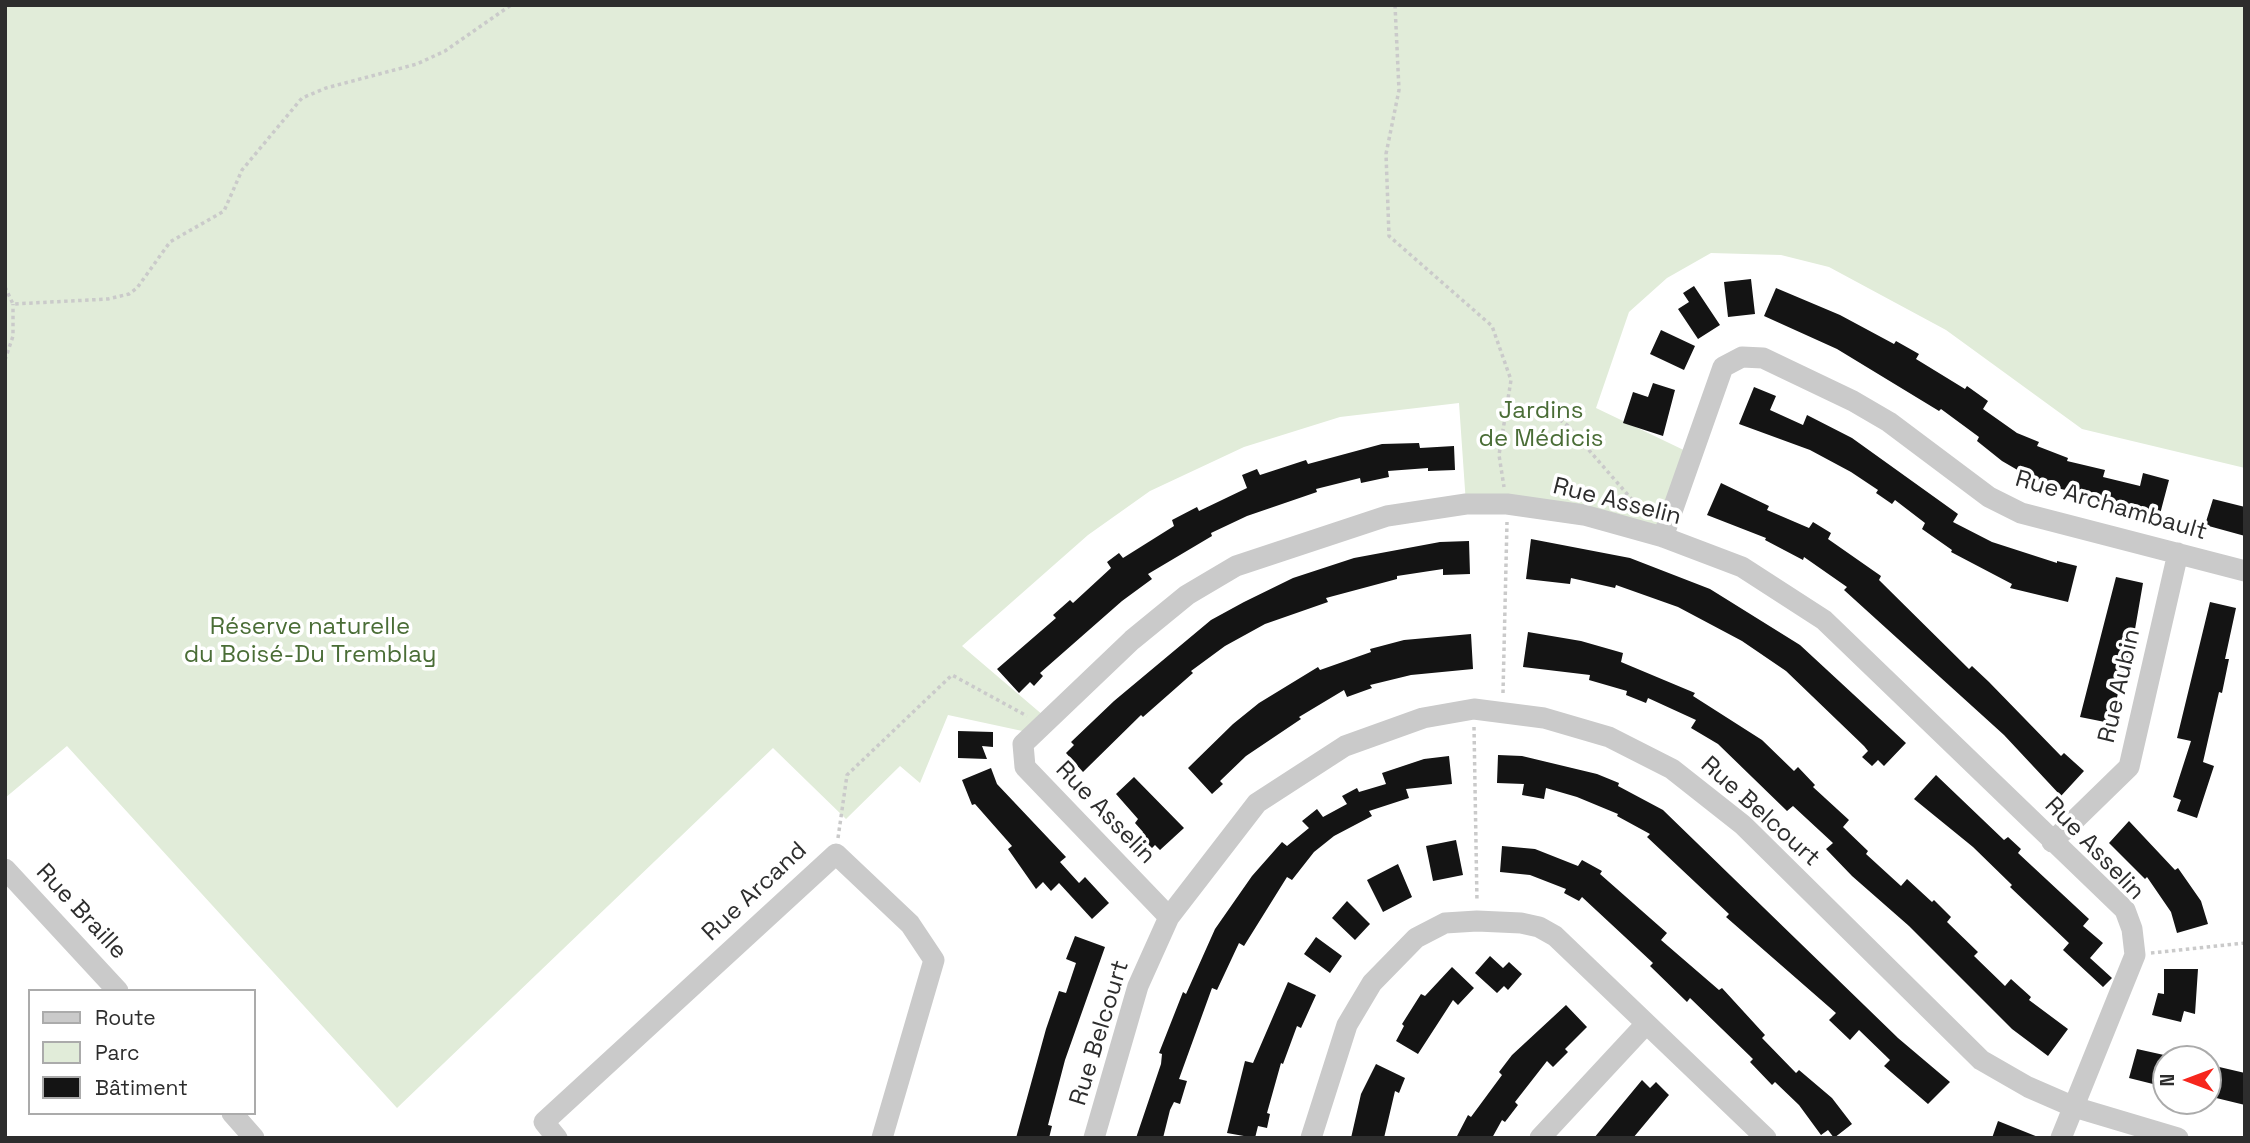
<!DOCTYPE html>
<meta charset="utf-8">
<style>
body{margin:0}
#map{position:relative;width:2250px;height:1143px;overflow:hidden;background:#fff;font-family:"Space Grotesk",sans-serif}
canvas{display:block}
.frame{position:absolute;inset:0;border:7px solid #2d2d2d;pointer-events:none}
.legend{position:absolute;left:28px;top:989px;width:228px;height:126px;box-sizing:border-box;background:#fff;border:2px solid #ababab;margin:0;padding:9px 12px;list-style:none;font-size:21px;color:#2d2d2d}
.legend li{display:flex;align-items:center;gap:14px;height:35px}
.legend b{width:35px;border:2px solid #ababab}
.north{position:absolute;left:2152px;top:1045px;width:70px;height:70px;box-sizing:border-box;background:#fff;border:2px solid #ababab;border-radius:50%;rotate:270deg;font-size:19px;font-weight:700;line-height:28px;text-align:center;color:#2d2d2d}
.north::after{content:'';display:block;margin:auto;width:24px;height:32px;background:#f6261d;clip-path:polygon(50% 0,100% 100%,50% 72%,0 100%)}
</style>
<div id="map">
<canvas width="2250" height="1143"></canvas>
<div class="frame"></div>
<ul class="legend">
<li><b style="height:9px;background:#cacaca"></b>Route</li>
<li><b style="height:19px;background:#e1ecd9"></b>Parc</li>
<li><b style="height:19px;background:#141414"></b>Bâtiment</li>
</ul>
<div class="north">N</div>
</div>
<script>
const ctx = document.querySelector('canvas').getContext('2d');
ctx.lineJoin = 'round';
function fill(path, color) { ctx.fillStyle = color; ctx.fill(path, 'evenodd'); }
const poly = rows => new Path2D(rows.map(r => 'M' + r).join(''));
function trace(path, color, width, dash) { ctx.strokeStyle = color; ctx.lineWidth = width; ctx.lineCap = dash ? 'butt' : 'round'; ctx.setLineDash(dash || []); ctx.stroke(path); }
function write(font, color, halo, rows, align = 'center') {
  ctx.font = font + ' "Space Grotesk",sans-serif'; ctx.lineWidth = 7; ctx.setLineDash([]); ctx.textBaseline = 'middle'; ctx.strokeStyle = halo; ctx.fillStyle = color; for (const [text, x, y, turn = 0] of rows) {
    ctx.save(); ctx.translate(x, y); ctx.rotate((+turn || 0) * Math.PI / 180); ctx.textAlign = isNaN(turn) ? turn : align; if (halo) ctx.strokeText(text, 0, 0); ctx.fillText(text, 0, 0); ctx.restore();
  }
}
fill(poly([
 [5,5,2245,5,2245,468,2082,429,1946,330,1829,267,1781,255,1711,253,1667,278,1629,312,1596,408,1692,454,1663,537,1466,504,1459,403,1340,417,1244,447,1150,491,1088,535,962,646,1044,716,1027,732,948,715,920,783,900,766,846,819,773,748,397,1108,67,746,5,798]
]), '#e1ecd9');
fill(poly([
 [1751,279,1755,314,1728,317,1724,282],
 [1694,286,1720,325,1698,339,1678,309,1689,302,1683,293],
 [1776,288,1840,315,1894,344,1896,341,1919,354,1916,359,1965,389,1967,386,1988,401,1983,409,2017,433,2039,442,2037,446,2068,458,2067,461,2105,470,2103,477,2140,486,2143,473,2169,480,2160,514,2106,503,2107,500,2057,488,2033,479,2002,461,1977,441,1979,437,1941,409,1939,411,1837,349,1764,316],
 [1661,330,1695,346,1684,370,1650,354],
 [1653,383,1675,390,1663,436,1623,423,1633,392,1648,397],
 [1754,387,1776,396,1770,410,1803,425,1807,415,1852,438,1958,514,1953,522,1992,542,2057,563,2057,561,2077,566,2068,602,2010,588,2012,584,1951,552,1952,550,1922,529,1925,523,1895,500,1892,504,1876,493,1878,490,1851,472,1810,450,1739,424],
 [1419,443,1420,448,1454,446,1455,470,1428,471,1428,468,1388,471,1389,477,1361,483,1360,478,1316,489,1317,492,1247,516,1211,533,1212,536,1148,574,1152,579,1122,601,1040,673,1043,676,1034,686,1030,682,1019,693,997,669,1056,618,1053,615,1070,600,1073,603,1111,568,1107,562,1119,553,1123,558,1174,526,1172,520,1197,507,1199,511,1247,488,1242,475,1257,469,1260,475,1306,460,1308,464,1382,444],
 [1721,483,1769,506,1767,510,1809,528,1813,522,1831,533,1828,539,1881,576,1879,580,1969,669,1972,666,1989,682,2061,756,2064,753,2084,771,2061,796,2004,735,1844,590,1847,587,1804,557,1803,560,1765,540,1766,538,1707,515],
 [2213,499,2245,507,2245,536,2205,525],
 [1531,539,1630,558,1710,589,1800,645,1906,743,1884,766,1878,760,1872,766,1862,757,1868,751,1864,746,1786,671,1742,641,1678,607,1616,585,1615,588,1571,578,1570,584,1526,579],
 [1469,541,1470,574,1443,575,1443,569,1397,576,1397,579,1326,598,1328,602,1265,624,1225,646,1191,671,1193,673,1143,717,1141,715,1083,772,1066,753,1074,745,1071,742,1114,701,1211,620,1244,602,1293,578,1354,558,1440,542],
 [2116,577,2143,583,2134,635,2110,723,2080,717],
 [2210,602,2236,608,2225,659,2229,659,2222,693,2219,692,2203,762,2214,766,2197,818,2177,811,2181,800,2173,797,2191,741,2177,738],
 [1528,632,1581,641,1623,653,1621,662,1695,693,1693,696,1762,740,1794,771,1798,767,1815,785,1813,787,1849,820,1843,827,1868,851,1866,854,1901,886,1907,879,1932,902,1934,900,1951,917,1947,922,1978,952,1974,956,2005,986,2011,979,2031,997,2029,1000,2068,1029,2048,1056,2012,1029,1909,926,1852,876,1826,849,1833,843,1793,806,1787,811,1718,744,1691,728,1696,720,1648,698,1646,703,1626,695,1627,691,1589,680,1590,675,1523,667],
 [1471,634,1473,669,1411,675,1370,685,1372,688,1347,697,1344,690,1299,717,1301,719,1246,756,1220,781,1223,784,1212,794,1188,768,1233,724,1259,703,1318,667,1320,670,1371,652,1370,649,1404,640],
 [958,731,993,732,993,747,982,746,987,759,958,758],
 [1498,755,1522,756,1597,774,1619,783,1618,786,1663,810,1898,1038,1950,1082,1928,1104,1884,1066,1890,1060,1859,1030,1850,1040,1829,1020,1836,1013,1726,917,1729,914,1647,837,1650,834,1617,816,1618,814,1577,797,1546,788,1544,799,1522,795,1524,784,1497,783],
 [1449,756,1452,784,1406,789,1409,798,1369,811,1372,816,1334,836,1314,852,1292,880,1287,877,1244,946,1239,943,1217,990,1212,988,1179,1079,1187,1081,1180,1104,1174,1102,1170,1110,1163,1138,1136,1138,1161,1064,1162,1054,1159,1053,1183,992,1186,994,1215,929,1252,876,1282,842,1287,846,1309,828,1302,821,1317,809,1323,817,1347,804,1342,796,1357,788,1359,792,1386,784,1382,773,1424,759],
 [991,768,997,784,1066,857,1060,862,1079,883,1085,877,1109,903,1092,919,1059,883,1051,891,1043,882,1036,889,1008,849,1012,846,975,804,972,805,962,780],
 [1936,775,2004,840,2008,837,2021,849,2018,853,2089,919,2083,926,2103,943,2090,958,2112,978,2103,987,2063,950,2069,943,2010,887,2012,885,1973,847,1914,799],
 [1134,777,1184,828,1160,850,1155,845,1152,848,1139,835,1143,832,1135,823,1138,819,1116,794],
 [2129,821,2175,870,2178,868,2201,901,2208,924,2177,933,2171,912,2147,877,2145,879,2109,843],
 [1456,840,1463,875,1433,881,1426,846],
 [1502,846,1535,849,1578,866,1582,860,1602,871,1600,874,1667,933,1661,940,1719,990,1722,988,1765,1035,1762,1038,1796,1073,1799,1070,1832,1098,1852,1124,1834,1138,1828,1130,1821,1135,1799,1105,1775,1082,1772,1085,1750,1062,1753,1059,1690,998,1687,1002,1650,966,1653,963,1582,897,1579,901,1564,893,1566,889,1530,875,1500,872],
 [1398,864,1412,897,1383,912,1367,880],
 [1347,901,1370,924,1355,940,1332,918],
 [1075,936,1105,947,1065,1060,1048,1125,1052,1126,1049,1138,1016,1138,1046,1029,1059,991,1066,993,1076,963,1066,959],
 [1316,937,1342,956,1330,973,1304,954],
 [1490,956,1503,968,1509,962,1522,974,1508,990,1504,986,1497,993,1475,973],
 [1452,967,1474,988,1458,1005,1453,1000,1418,1054,1396,1041,1404,1026,1402,1024,1421,994,1425,996],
 [2164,969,2198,969,2195,1014,2184,1011,2181,1022,2152,1015,2158,993,2164,994],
 [1288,982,1316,995,1301,1028,1297,1026,1283,1064,1281,1063,1267,1113,1270,1114,1267,1128,1258,1126,1255,1138,1227,1133,1245,1061,1253,1063],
 [1566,1005,1587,1027,1565,1049,1568,1052,1553,1067,1547,1061,1515,1102,1518,1105,1505,1122,1502,1120,1492,1138,1456,1138,1468,1115,1471,1117,1502,1075,1499,1072,1512,1055],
 [2137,1049,2164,1055,2157,1085,2129,1078],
 [1376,1064,1405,1078,1399,1093,1395,1091,1384,1138,1351,1138,1361,1094],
 [2215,1066,2245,1073,2245,1105,2208,1096],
 [1642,1080,1650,1088,1656,1082,1669,1095,1633,1138,1594,1138],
 [1998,1121,2038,1137,2037,1138,1992,1138]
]), '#141414');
trace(poly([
 [1395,5,1399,90,1386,154,1389,236,1492,326,1511,380,1499,455,1504,487],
 [5,287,13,304,108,299,129,294,137,288,170,242,224,211,242,170,302,98,326,88,417,64,445,51,511,5],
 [5,360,13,336,13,304],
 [1507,406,1548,411,1567,425,1642,511],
 [1503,693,1507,522],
 [1474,727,1477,902],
 [838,838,847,775,952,675,1027,716],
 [2151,953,2245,943]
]), '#cacaca', 3.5, [3.5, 3.5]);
trace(poly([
 [1663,537,1723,367,1742,357,1763,358,1853,401,1889,422,1989,497,2021,513,2245,571],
 [2052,842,2129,767,2178,553],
 [5,869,118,991],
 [1169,917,1025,767,1023,744,1132,640,1187,595,1236,566,1387,516,1466,504,1507,504,1584,515,1663,537,1742,567,1824,620,2125,910,2132,929,2135,955,2061,1138],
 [232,1113,254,1138],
 [557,1138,544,1122,836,854,910,924,934,960,882,1138],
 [1094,1138,1138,986,1169,917,1257,803,1345,746,1423,718,1474,709,1544,718,1609,737,1672,769,1743,825,1981,1060,2028,1087,2074,1107,2178,1138],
 [1311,1138,1347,1025,1372,983,1416,938,1445,923,1477,921,1521,923,1539,927,1555,936,1766,1138],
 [1540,1138,1646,1024]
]), '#cacaca', 21);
write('24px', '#4a6d36', '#fff', [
 ["Jardins",1541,411],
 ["de Médicis",1541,439],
 ["Réserve naturelle",310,627],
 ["du Boisé-Du Tremblay",310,655]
]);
write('24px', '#2d2d2d', '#fff', [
 ["Rue Asselin",1617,502,14],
 ["Rue Archambault",2111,506,16],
 ["Rue Aubin",2120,686,-77],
 ["Rue Belcourt",1760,812,42],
 ["Rue Asselin",1105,813,46],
 ["Rue Asselin",2094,849,46],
 ["Rue Arcand",755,892,-43],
 ["Rue Braille",81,912,47],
 ["Rue Belcourt",1100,1033,-73]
]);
</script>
